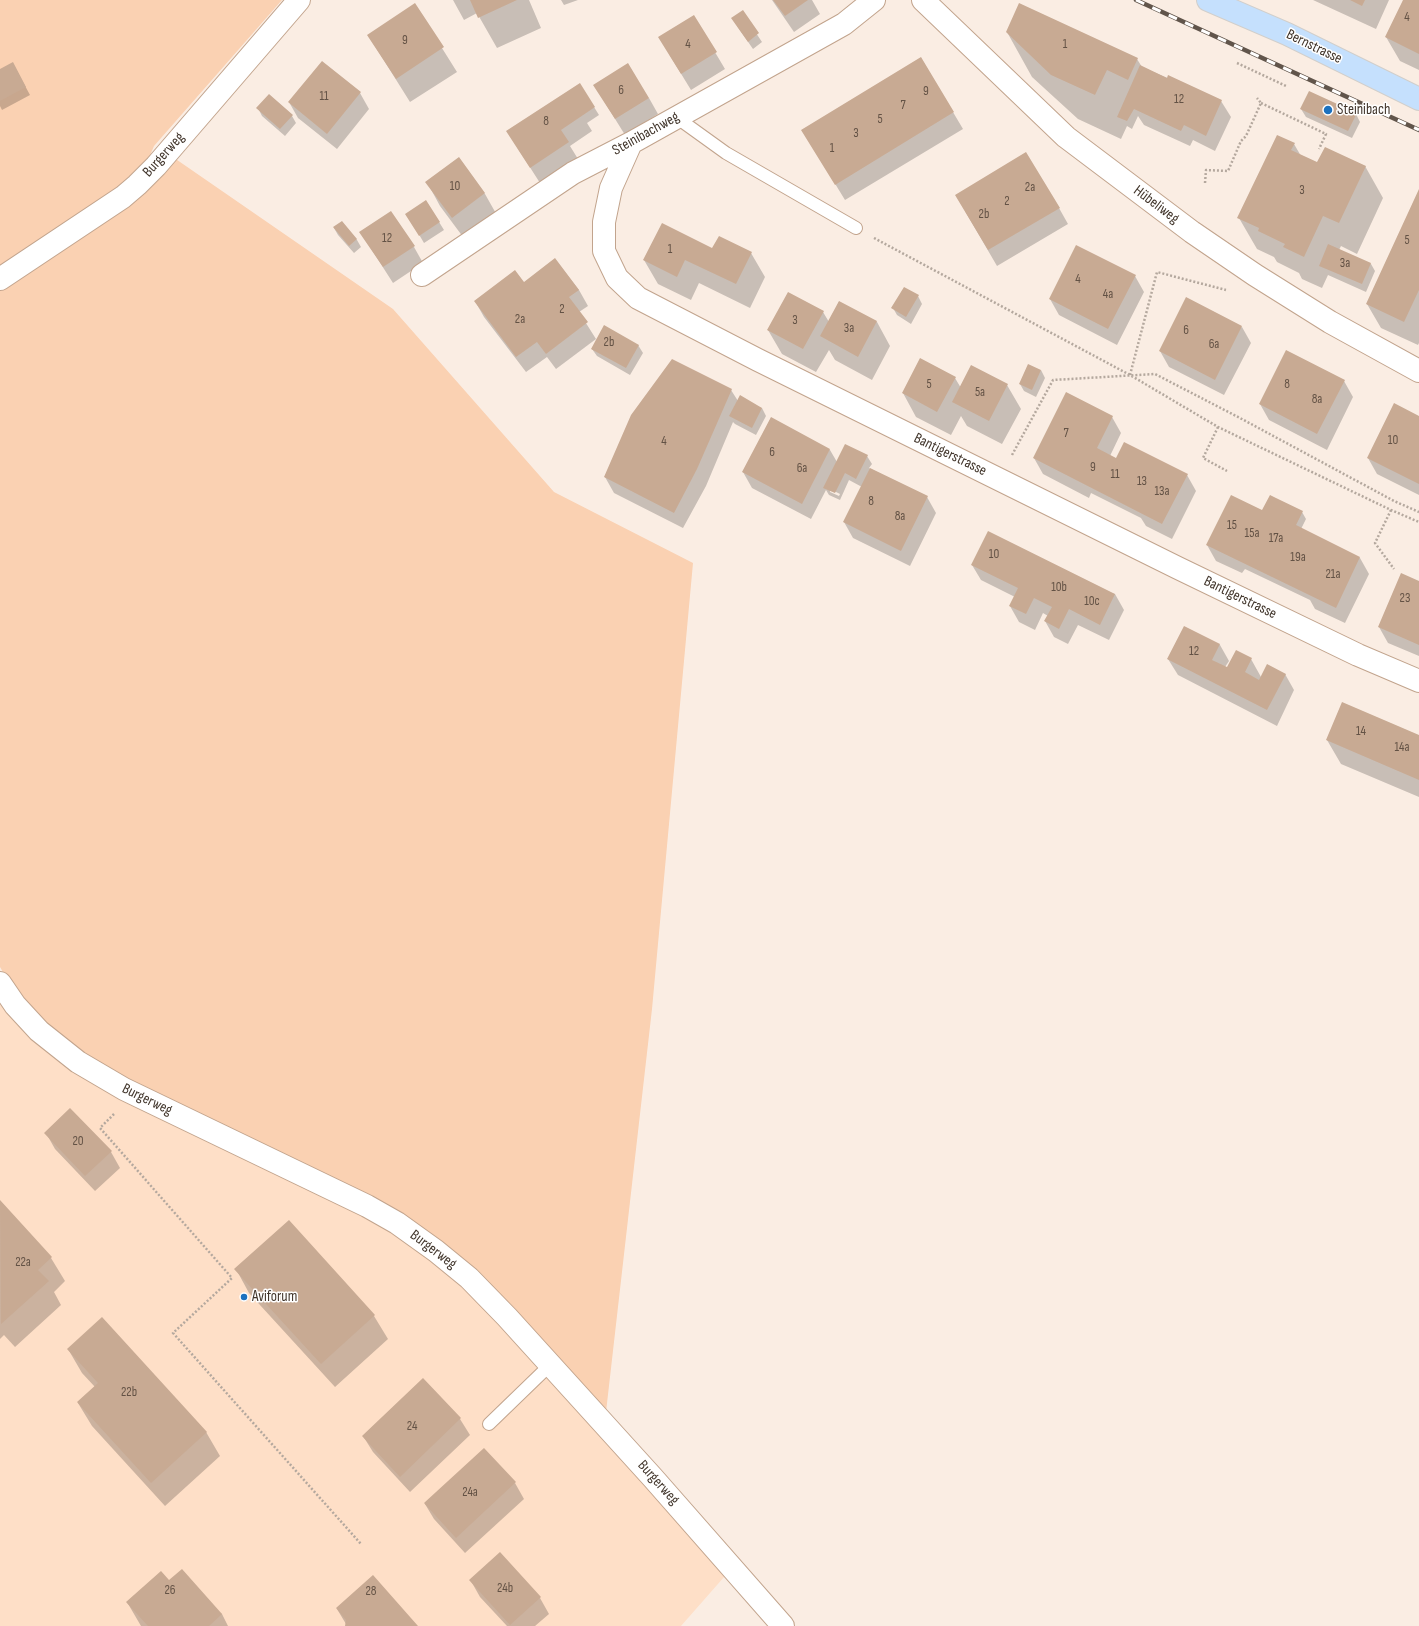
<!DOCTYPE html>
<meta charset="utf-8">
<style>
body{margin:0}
canvas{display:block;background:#faede3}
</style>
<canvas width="1419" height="1626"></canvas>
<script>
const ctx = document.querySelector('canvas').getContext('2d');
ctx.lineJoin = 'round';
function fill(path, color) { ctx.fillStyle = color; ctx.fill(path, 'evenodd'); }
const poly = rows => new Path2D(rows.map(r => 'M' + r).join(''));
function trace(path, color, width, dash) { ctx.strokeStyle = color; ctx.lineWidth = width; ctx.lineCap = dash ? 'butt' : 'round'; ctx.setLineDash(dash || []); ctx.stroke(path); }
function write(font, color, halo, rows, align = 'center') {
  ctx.font = font + ' "Sofia Sans Condensed",sans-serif'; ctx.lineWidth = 3; ctx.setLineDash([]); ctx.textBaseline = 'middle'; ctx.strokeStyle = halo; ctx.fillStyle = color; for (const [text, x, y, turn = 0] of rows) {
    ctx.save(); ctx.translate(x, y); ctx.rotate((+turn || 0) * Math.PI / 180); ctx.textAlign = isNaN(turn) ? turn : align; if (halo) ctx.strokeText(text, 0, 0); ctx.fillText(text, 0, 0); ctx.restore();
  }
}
fill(poly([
 [0,983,436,1251,732,1568,681,1626,0,1626]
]), '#fedfc7');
fill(poly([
 [0,0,282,0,154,146,148,160,131,179,0,268],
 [167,153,393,309,554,492,693,563,652,1009,606,1412,475,1271,127,1082,85,1056,47,1025,16,994,0,967,0,279]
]), '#fad1b2');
fill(poly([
 [453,0,529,0,541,28,497,48,477,13,464,20],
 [561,0,578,0,564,5],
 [772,0,812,0,820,14,794,32],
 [1313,0,1389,0,1376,29],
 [1404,0,1419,0,1419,70,1400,61,1386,37],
 [415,5,457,72,410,102,368,35],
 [742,12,762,42,753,49,737,26],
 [694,17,725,69,691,90,669,54],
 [1007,32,1137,59,1142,67,1221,101,1231,117,1215,151,1193,140,1190,146,1144,125,1138,116,1132,129,1127,126,1121,139,1078,119,1032,77],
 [921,58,963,129,845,200,812,146],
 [0,70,17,71,30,95,2,110,0,106],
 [360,93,369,109,337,149,298,118,289,102],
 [649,98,658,114,625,135,604,101],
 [594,107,599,115,587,123,592,131,570,146,578,159,540,183,517,147],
 [258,108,292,116,296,123,285,136,262,116],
 [1301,109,1356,114,1360,122,1352,138,1306,117],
 [1294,144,1301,156,1318,164,1365,166,1383,198,1357,254,1341,246,1339,250,1371,264,1375,271,1366,292,1328,275,1322,288,1302,279,1299,273,1277,262,1274,257,1257,249,1239,218],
 [459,158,485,194,498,217,466,241,440,206,427,182],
 [1419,193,1419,343,1418,345,1381,328,1367,304],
 [426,201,444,230,424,243,411,221],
 [1059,208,1068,224,997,266,965,211],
 [342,223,357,240,361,247,354,253,338,235,334,228],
 [361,233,414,247,423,263,393,283],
 [713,250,751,253,765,277,750,308,699,283,691,300,658,284,644,260],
 [555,259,579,290,588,306,579,312,596,339,556,369,547,357,526,372,484,317,475,301,524,283],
 [1135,276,1144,292,1117,345,1059,315,1050,299],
 [918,296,922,304,911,324,897,315,893,308],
 [839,302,877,322,890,346,872,380,835,360,829,350,816,372,782,354,768,330,823,312,829,322],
 [1242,327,1251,343,1224,395,1169,367,1160,351],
 [638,345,643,353,630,375,597,356,592,349],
 [921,360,955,378,961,388,1007,385,1021,409,1002,444,967,426,961,416,951,435,916,417,903,393],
 [1041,370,1045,378,1036,397,1024,391,1020,384],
 [1344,381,1353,397,1327,450,1269,420,1260,404],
 [731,390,738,401,762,408,766,416,756,435,735,424,733,422,706,486,683,528,614,493,605,477],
 [1112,417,1121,433,1110,456,1116,459,1187,475,1196,491,1172,539,1146,526,1141,518,1091,493,1089,498,1043,474,1034,458],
 [1419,417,1419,495,1377,474,1368,458],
 [771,418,830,450,837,462,867,456,872,464,869,468,927,497,936,513,910,566,853,538,844,522,862,487,849,480,840,500,829,495,826,490,811,519,752,488,743,472],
 [830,489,840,494,839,496,830,492],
 [1263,511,1302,512,1306,519,1301,529,1360,558,1369,574,1345,623,1315,609,1310,600,1245,569,1242,573,1216,561,1207,545],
 [972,565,1115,594,1124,610,1109,640,1078,625,1068,644,1054,637,1045,621,1048,616,1043,613,1035,630,1019,622,1010,606,1015,597,981,580],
 [1419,582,1419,656,1388,643,1379,627],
 [1185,627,1220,645,1229,661,1225,667,1228,669,1251,659,1261,677,1285,674,1294,690,1277,726,1178,675,1168,659],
 [1419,736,1419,797,1341,764,1327,740],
 [46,1133,111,1152,120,1168,95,1191,55,1149],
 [0,1201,51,1258,65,1281,54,1292,61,1305,15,1347,4,1335,0,1339],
 [236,1269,374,1316,388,1339,335,1387,249,1293],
 [68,1349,206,1432,220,1456,165,1506,92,1426,78,1403,95,1387,82,1373],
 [423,1380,460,1419,470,1435,410,1492,373,1452,363,1436],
 [515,1483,524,1499,465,1553,434,1519,425,1504],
 [471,1581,540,1598,549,1614,535,1626,507,1626,480,1597],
 [169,1582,222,1614,228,1626,141,1626,127,1602],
 [337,1609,417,1626,346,1626,346,1624]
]), '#0003');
fill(poly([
 [470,0,517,0,478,18],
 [773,0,808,0,785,16],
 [1350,0,1365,0,1362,6],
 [1403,0,1419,0,1419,54,1385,37],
 [415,3,444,47,396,79,367,35],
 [1019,3,1138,58,1128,80,1107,70,1095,95,1051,75,1006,32],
 [743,10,759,33,748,42,731,18],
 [694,15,717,52,681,74,658,37],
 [921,57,954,112,835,185,801,130],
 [322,61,361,92,327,134,288,102],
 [13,62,26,87,0,101,0,69],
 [628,63,649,98,615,119,593,85],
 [1140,65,1167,78,1168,75,1222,100,1206,136,1184,125,1181,131,1134,109,1127,121,1117,117],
 [580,83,595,107,561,130,569,142,530,168,506,131],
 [1309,91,1357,113,1348,131,1300,109],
 [269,94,293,115,280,129,256,108],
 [1277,135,1295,143,1291,150,1317,162,1325,147,1366,166,1339,223,1323,216,1304,257,1283,247,1285,244,1258,231,1259,228,1237,218],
 [1026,152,1060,208,988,250,955,195],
 [459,157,485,193,452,218,425,182],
 [1419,189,1419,290,1404,322,1366,304],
 [426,200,440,222,419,236,405,214],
 [391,211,415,246,383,267,359,232],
 [342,221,357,239,349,246,333,227],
 [662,223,712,248,719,236,752,252,736,284,685,260,677,277,643,260],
 [1328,244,1371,263,1362,284,1319,266],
 [1076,245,1136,275,1108,329,1049,299],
 [555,258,579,290,569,297,588,322,546,354,537,342,516,357,474,301,515,270,524,282],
 [904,287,919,295,906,317,891,308],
 [788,292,824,311,803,349,767,330],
 [1186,297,1242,326,1215,380,1159,351],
 [839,301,877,321,858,357,820,336],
 [604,325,639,345,626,368,591,349],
 [1286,350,1345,380,1317,434,1259,404],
 [920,358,956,377,937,412,902,393],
 [672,359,732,389,697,469,674,513,604,477,631,415],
 [1028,364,1041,370,1032,390,1019,384],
 [971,365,1008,384,989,421,952,402],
 [1066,392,1113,416,1097,448,1116,458,1124,442,1188,474,1162,524,1033,458],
 [740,395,762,408,752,428,729,416],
 [1394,403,1419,416,1419,484,1367,458],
 [771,417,830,449,802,504,742,472],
 [845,444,868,455,856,479,845,473,835,493,823,488],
 [870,468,928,496,901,551,843,522],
 [1231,495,1262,510,1270,495,1276,498,1303,511,1296,525,1360,557,1336,608,1206,545],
 [988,531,1115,594,1100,625,1069,609,1059,629,1044,621,1052,607,1034,598,1026,614,1009,606,1018,588,971,565],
 [1401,573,1419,581,1419,645,1378,627],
 [1184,626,1220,644,1212,660,1227,667,1236,650,1252,658,1245,672,1259,680,1267,664,1286,674,1267,710,1167,659],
 [1342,702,1419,735,1419,780,1326,740],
 [70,1108,112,1151,85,1176,44,1133],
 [0,1200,52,1257,38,1270,49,1281,1,1324],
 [289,1220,375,1315,321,1364,234,1269],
 [102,1317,207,1432,151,1483,77,1402,98,1383,67,1349],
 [423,1378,461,1418,400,1477,362,1436],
 [484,1448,516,1482,456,1538,424,1503],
 [500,1552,541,1597,510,1625,469,1580],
 [182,1569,222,1614,209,1626,148,1626,126,1602,161,1571,169,1580],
 [373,1575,418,1626,345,1626,346,1620,336,1608]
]), '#c8aa93');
const service = poly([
 [676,117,726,153,856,228],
 [489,1424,550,1365]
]);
const minor = poly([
 [923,0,1066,137,1192,232,1255,275,1330,322,1419,371],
 [631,143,611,188,604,222,604,251,617,278,638,298,758,360,1178,568,1358,655,1419,681],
 [422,275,573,173,631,143,844,24,874,0],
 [0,279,123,197,137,185,156,166,299,0],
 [0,983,15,1005,39,1031,78,1062,124,1089,367,1206,397,1223,436,1251,469,1278,507,1317,653,1478,783,1626]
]);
const primary = poly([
 [1208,0,1287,34,1419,99]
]);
trace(service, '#c2a48d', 14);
trace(minor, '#c2a48d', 24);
trace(primary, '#d1cfcc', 24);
trace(poly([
 [1237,63,1286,86],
 [1261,103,1326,134,1319,149],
 [1205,183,1206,170,1228,171,1241,141,1246,136,1261,103,1257,98],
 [874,238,1130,375,1218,427,1391,510,1419,522],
 [1130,375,1157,272,1226,290],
 [1218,427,1203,458,1227,471],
 [1012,455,1053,380,1155,374,1240,418,1394,501,1419,512],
 [1391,510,1375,543,1394,569],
 [114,1114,100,1128,232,1278,173,1333,361,1544]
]), '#b4a89e', 2.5, [2, 2]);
trace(service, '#fff', 12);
trace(minor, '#fff', 22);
trace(primary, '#c5e0fd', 22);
const rail = poly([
 [1136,0,1419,130]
]);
trace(rail, '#61554b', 4.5);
trace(rail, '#fff', 3, [9]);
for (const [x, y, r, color] of [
 [1328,110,5,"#1c71bf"],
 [244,1297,4,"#1c71bf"]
]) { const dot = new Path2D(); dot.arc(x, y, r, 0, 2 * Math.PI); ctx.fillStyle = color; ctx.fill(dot); trace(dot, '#fff', 1.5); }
write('13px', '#635245', null, [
 ["4",1407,18],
 ["9",405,41],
 ["4",688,45],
 ["1",1065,45],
 ["6",621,91],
 ["9",926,92],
 ["11",324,97],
 ["12",1179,100],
 ["7",903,106],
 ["5",880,120],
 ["8",546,122],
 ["3",856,134],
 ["1",832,149],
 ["10",455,187],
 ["2a",1030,188],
 ["3",1302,191],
 ["2",1007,202],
 ["2b",984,215],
 ["12",387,239],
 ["5",1407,241],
 ["1",670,250],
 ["3a",1345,264],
 ["4",1078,280],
 ["4a",1108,295],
 ["2",562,310],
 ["2a",520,320],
 ["3",795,321],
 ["3a",849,329],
 ["6",1186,331],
 ["2b",609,343],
 ["6a",1214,345],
 ["5",929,385],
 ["8",1287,385],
 ["5a",980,393],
 ["8a",1317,400],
 ["7",1066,434],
 ["10",1393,441],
 ["4",664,442],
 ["6",772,453],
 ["9",1093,468],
 ["6a",802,469],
 ["11",1115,475],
 ["13",1142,482],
 ["13a",1162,492],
 ["8",871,502],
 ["8a",900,517],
 ["15",1232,526],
 ["15a",1252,534],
 ["17a",1276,539],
 ["10",994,555],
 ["19a",1298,558],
 ["21a",1333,575],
 ["10b",1059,588],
 ["23",1405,599],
 ["10c",1092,602],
 ["12",1194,652],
 ["14",1361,732],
 ["14a",1402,748],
 ["20",78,1142],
 ["22a",23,1263],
 ["22b",129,1393],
 ["24",412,1427],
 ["24a",470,1493],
 ["24b",505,1589],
 ["26",170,1591],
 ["28",371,1592]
]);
write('15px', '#41352b', '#fff', [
 ["Bernstrasse",1314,47,26],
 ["Steinibachweg",646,134,-29],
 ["Burgerweg",164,155,-48],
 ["Hübeliweg",1156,205,37],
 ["Bantigerstrasse",950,455,26],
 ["Bantigerstrasse",1240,598,26],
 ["Burgerweg",147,1100,26],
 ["Burgerweg",433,1250,37],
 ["Burgerweg",658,1483,48]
]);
write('15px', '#41352b', '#fff', [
 ["Steinibach",1337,110],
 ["Aviforum",252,1297]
], 'left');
</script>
